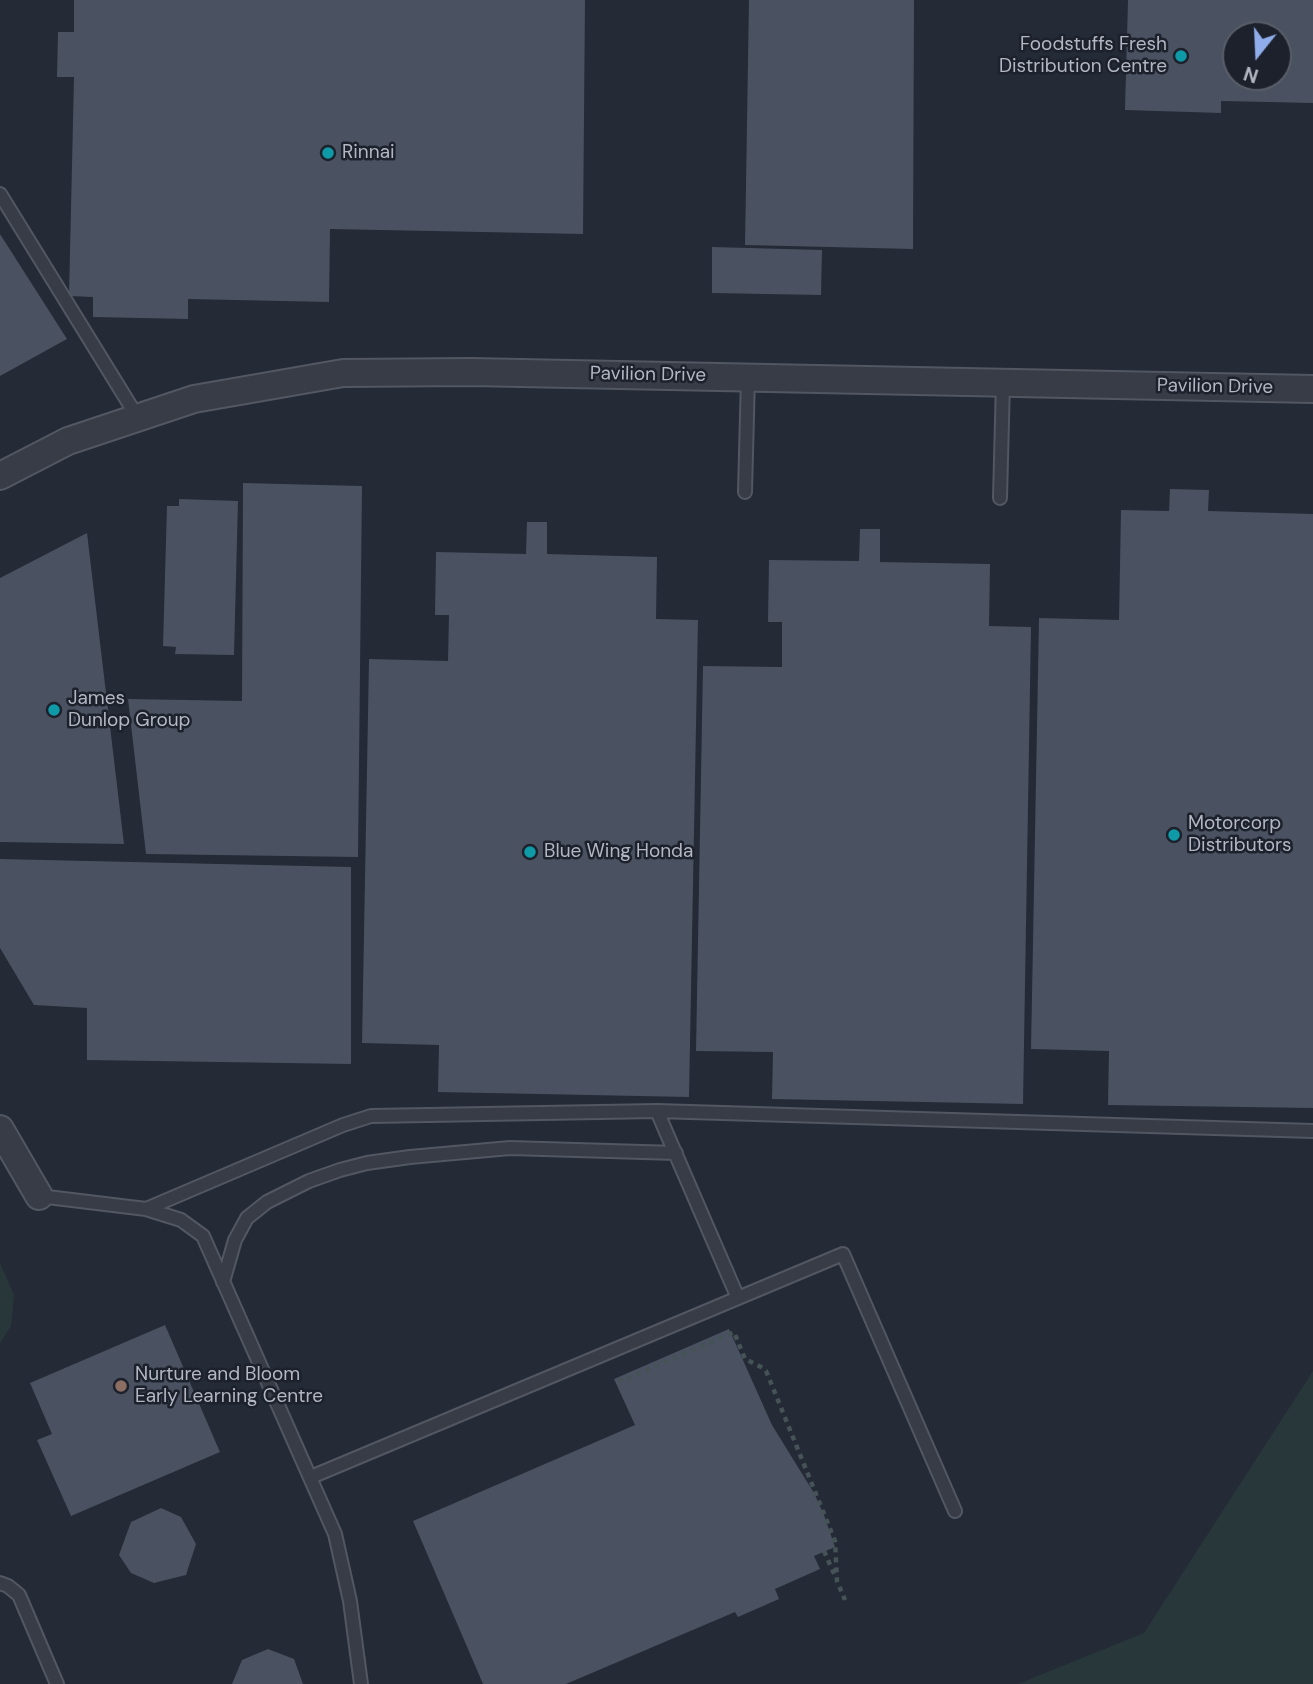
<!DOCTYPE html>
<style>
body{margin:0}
#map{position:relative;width:1313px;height:1684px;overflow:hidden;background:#242a36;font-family:"DM Sans",sans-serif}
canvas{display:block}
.north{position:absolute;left:1222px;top:21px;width:70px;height:70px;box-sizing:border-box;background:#1c212c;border:2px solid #585d68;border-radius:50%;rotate:198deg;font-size:19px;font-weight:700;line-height:28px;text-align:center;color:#b2b7c3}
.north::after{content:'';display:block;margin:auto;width:24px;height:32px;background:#8faceb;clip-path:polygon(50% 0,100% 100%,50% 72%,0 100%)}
</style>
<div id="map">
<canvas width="1313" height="1684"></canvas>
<div class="north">N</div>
</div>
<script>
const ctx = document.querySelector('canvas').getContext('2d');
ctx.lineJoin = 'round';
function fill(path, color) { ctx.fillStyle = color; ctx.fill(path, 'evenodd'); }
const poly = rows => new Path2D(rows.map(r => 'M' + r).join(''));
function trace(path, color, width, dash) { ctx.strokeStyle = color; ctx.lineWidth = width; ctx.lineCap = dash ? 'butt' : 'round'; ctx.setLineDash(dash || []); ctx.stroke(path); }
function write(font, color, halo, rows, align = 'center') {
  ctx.font = font + ' "DM Sans",sans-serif'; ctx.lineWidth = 5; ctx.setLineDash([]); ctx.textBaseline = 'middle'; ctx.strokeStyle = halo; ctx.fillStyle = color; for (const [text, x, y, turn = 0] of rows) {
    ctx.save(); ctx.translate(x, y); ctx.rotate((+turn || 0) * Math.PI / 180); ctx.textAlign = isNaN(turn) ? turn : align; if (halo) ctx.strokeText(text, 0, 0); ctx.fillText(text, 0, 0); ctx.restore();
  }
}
fill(poly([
 [0,1263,14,1295,11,1326,0,1343],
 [1313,1371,1313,1684,1018,1684,1144,1633]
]), '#28383a');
fill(poly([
 [74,0,585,0,583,234,330,229,329,302,188,299,188,319,93,317,93,297,69,296,74,77,57,77,58,32,74,32],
 [749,0,914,0,913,249,745,245],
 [1128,0,1313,0,1313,103,1221,101,1221,113,1125,110],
 [1236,35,1278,35,1278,77,1236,77],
 [0,234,67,339,0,376],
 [712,247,822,250,821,295,712,293],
 [243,483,362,486,358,857,146,854,128,699,242,701],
 [1170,489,1209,490,1208,511,1313,514,1313,1108,1108,1105,1109,1051,1031,1049,1039,618,1119,620,1121,510,1169,511],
 [179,499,238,501,234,655,175,654,176,647,163,646,167,506,179,506],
 [527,522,547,522,547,554,657,557,656,619,698,620,689,1097,438,1092,439,1045,362,1043,369,659,448,661,449,615,435,615,436,552,526,554],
 [860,529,880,529,880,562,990,564,989,626,1031,627,1023,1104,772,1099,773,1052,696,1051,703,666,782,667,782,622,768,622,769,560,859,561],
 [87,533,124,844,0,842,0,578],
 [0,859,351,867,351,1064,87,1060,87,1008,34,1005,0,948],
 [165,1325,220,1452,71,1516,37,1440,52,1434,30,1383],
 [729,1329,772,1425,814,1493,824,1515,835,1547,814,1556,820,1569,775,1589,779,1599,738,1617,735,1612,566,1684,483,1684,413,1521,635,1425,614,1379],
 [161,1508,181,1517,196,1544,186,1575,154,1583,131,1573,119,1555,131,1522],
 [268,1649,294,1659,303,1684,232,1684,242,1660]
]), '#4a5160');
const service = poly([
 [0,194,138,418],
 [745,492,748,377],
 [1000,498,1003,382],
 [657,1111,738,1298],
 [39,1196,146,1209,181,1220,203,1236,335,1534,350,1601,361,1684],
 [146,1209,343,1125,371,1116,657,1111,1313,1131],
 [223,1282,235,1240,247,1218,267,1202,309,1181,340,1170,367,1163,410,1157,510,1148,676,1153],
 [311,1477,843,1254,955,1511],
 [0,1583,8,1586,19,1595,57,1684]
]);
const minor = poly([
 [0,476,68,441,194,399,343,373,471,372,1313,389],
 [0,1129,39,1196]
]);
trace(service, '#525762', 16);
trace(minor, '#525762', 30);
trace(poly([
 [619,1378,621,1381,734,1332,745,1359,761,1367,766,1371,771,1383,835,1541,837,1581,845,1600],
 [824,1551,835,1576]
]), '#455357', 4.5, [5, 5]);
trace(service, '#373c47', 12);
trace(minor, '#373c47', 26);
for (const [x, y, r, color] of [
 [1181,56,7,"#0f9aa8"],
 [328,153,7,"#0f9aa8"],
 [54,710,7,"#0f9aa8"],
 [1174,835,7,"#0f9aa8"],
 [530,852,7,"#0f9aa8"],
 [121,1386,7,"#8d6e63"]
]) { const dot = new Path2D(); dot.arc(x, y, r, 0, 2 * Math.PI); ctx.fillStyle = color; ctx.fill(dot); trace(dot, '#1c212c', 2.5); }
write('19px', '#b2b7c3', '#1c212c', [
 ["Foodstuffs Fresh",1167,45,"right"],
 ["Distribution Centre",1167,67,"right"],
 ["Rinnai",342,153],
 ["James",68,699],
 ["Dunlop Group",68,721],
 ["Motorcorp",1188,824],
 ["Distributors",1188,846],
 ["Blue Wing Honda",544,852],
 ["Nurture and Bloom",135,1375],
 ["Early Learning Centre",135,1397]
], 'left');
write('19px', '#b2b7c3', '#1c212c', [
 ["Pavilion Drive",648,375,1],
 ["Pavilion Drive",1215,387,1]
]);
</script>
